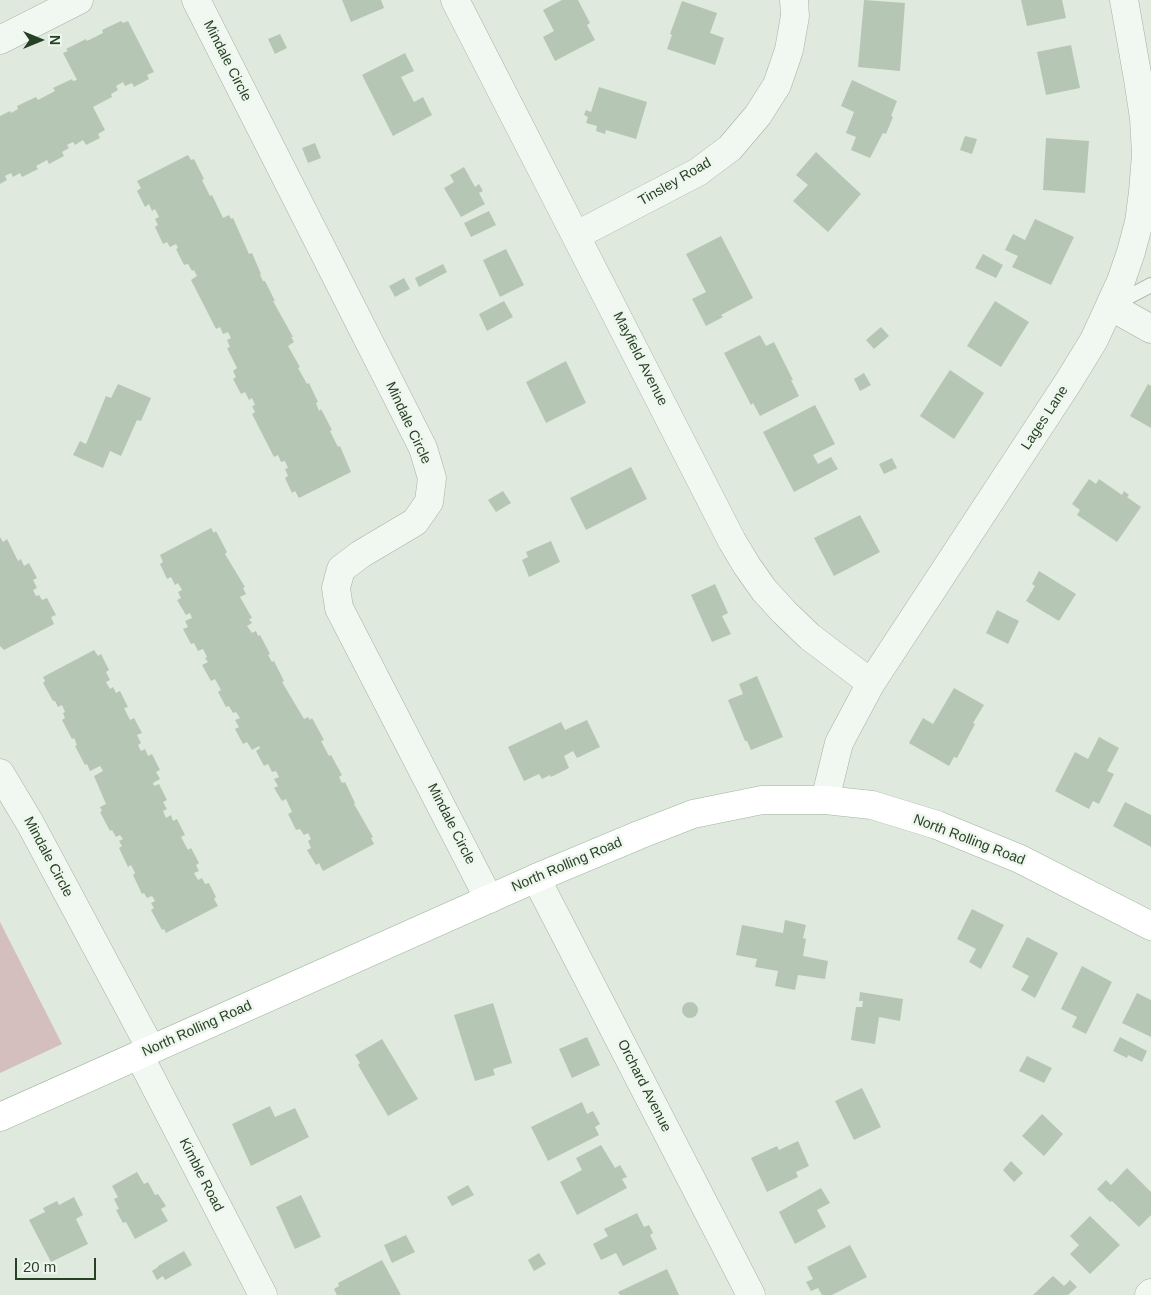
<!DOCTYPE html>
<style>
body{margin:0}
#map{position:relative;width:1151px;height:1295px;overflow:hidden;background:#dfe9de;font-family:Helvetica,sans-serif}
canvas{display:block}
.north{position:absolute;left:15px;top:15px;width:50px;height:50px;-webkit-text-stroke:4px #eef6ee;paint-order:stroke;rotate:90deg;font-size:14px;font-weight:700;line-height:20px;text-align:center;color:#274126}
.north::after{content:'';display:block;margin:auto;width:18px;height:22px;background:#274126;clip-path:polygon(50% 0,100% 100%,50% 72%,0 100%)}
.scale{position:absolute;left:15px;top:1258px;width:81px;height:22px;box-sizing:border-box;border:2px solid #274126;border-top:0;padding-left:6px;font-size:15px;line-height:18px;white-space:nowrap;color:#274126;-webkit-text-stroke:4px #eef6ee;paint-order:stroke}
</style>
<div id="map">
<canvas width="1151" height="1295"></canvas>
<div class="north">N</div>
<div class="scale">20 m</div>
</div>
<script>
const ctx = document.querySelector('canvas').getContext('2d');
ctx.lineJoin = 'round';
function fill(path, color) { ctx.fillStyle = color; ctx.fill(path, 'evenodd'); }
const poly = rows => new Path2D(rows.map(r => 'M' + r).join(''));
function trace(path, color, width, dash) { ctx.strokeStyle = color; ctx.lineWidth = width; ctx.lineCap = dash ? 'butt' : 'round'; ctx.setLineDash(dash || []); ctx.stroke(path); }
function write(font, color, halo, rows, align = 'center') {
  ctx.font = font + ' Helvetica,sans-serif'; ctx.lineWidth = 5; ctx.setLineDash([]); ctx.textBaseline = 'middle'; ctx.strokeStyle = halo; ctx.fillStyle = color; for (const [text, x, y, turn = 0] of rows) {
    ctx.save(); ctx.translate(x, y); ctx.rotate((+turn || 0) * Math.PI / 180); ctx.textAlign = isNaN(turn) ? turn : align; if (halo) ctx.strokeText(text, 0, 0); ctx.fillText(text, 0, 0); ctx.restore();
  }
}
fill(poly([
 [0,922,62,1044,0,1073]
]), '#d4bfbe');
fill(poly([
 [342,0,381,0,384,8,351,22],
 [562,0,578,0,590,23,587,25,595,40,555,61,543,37,554,31,543,10],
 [864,0,905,3,900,71,858,67],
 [1021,0,1062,0,1066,18,1027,26],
 [682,1,717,13,710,33,724,38,715,65,667,49,672,35,670,34],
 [121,21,123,23,128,21,154,72,147,75,149,79,134,87,132,83,125,86,123,82,116,86,118,90,111,94,112,97,93,107,105,130,98,134,100,138,86,145,83,140,75,145,73,142,67,145,69,148,62,152,64,156,49,164,47,160,36,166,38,169,22,177,20,173,13,177,11,173,5,176,7,180,0,184,0,116,10,111,11,113,18,109,17,106,36,97,38,100,55,91,53,88,72,79,73,81,77,80,63,53,68,51,66,49,86,39,87,41,103,33,102,30],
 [280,34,287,48,275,54,268,39],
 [1071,45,1080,88,1046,95,1037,52],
 [405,53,414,71,401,77,414,102,423,97,432,115,393,136,362,75],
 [852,80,897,101,891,116,893,117,886,134,883,133,870,158,851,150,856,137,846,133,854,112,841,106],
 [599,87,647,102,636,139,606,130,605,134,596,131,597,126,586,123,588,117,584,115,586,110,591,112],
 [965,136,977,139,972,154,960,150],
 [1046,138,1089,141,1085,193,1043,190],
 [315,143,321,158,308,163,302,148],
 [816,152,861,194,828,232,793,201,808,185,796,175],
 [188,155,191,160,194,159,204,179,202,180,210,196,212,195,223,218,229,215,231,219,233,218,249,254,252,253,261,274,260,275,263,281,265,281,275,301,273,301,293,337,291,337,294,342,288,346,300,367,298,368,307,384,309,383,318,402,316,403,319,411,321,409,332,430,330,431,338,447,340,446,351,472,299,498,295,491,292,493,285,478,288,476,285,469,288,468,285,461,281,462,278,455,274,457,252,414,255,412,252,406,255,405,252,398,249,400,245,392,241,394,233,379,236,377,233,371,237,368,227,348,230,347,227,340,231,338,228,332,223,334,220,327,216,329,191,280,197,276,194,270,192,271,188,264,184,265,176,249,178,248,176,244,170,247,167,242,163,244,155,227,158,225,155,219,159,217,155,209,152,211,149,204,145,207,137,191,141,188,137,181],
 [464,167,475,187,479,184,483,191,479,193,485,204,461,217,444,188,454,182,450,175],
 [489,211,496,225,471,237,464,223],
 [1035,219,1074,237,1051,285,1012,267,1018,256,1005,250,1013,234,1025,240],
 [721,236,753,298,721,315,723,317,706,326,692,299,706,292,686,254],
 [506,249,524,285,500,297,483,260],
 [983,254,1003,265,996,278,975,268],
 [443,264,447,272,419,287,415,278],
 [404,278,410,289,395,297,389,286],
 [504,301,513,317,487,331,479,314],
 [995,301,1029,322,1001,367,967,346],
 [881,327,889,336,874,349,866,340],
 [760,335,766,346,774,342,793,380,791,380,799,396,760,416,753,403,751,405,724,353],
 [566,361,586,403,546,423,526,382],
 [950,370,984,393,954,439,920,416],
 [864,373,871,385,860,391,854,379],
 [118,384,151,398,141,421,137,420,121,456,110,451,103,468,73,455,80,441,86,444,106,396,111,398],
 [1148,384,1151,386,1151,428,1130,416],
 [815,405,835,444,813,455,818,464,831,457,838,469,794,492,763,432],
 [892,458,897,468,884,474,879,464],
 [631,467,647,499,586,530,570,498],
 [1089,479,1096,484,1099,479,1122,495,1124,491,1129,495,1127,497,1141,507,1117,542,1077,515,1080,510,1072,504],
 [503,491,511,503,496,512,488,500],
 [860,515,880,552,834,576,814,538],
 [211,528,214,533,216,531,227,552,225,554,245,587,243,588,246,594,240,597,252,618,249,619,252,623,247,626,252,633,256,631,258,636,260,635,270,654,268,655,272,662,274,661,284,681,282,682,304,719,308,717,310,720,312,718,324,740,321,741,329,756,331,755,342,775,339,777,342,783,345,782,355,803,354,804,373,837,371,838,374,844,323,871,319,863,316,865,307,850,311,848,308,841,311,839,308,833,304,835,300,829,296,830,288,814,292,812,286,799,282,801,274,788,278,786,274,779,279,777,276,771,272,772,268,764,264,766,256,751,260,748,259,746,252,750,247,742,243,744,235,729,239,727,235,720,240,718,236,712,233,713,229,706,226,707,218,692,221,690,215,679,211,681,202,665,208,662,205,658,207,657,203,649,198,651,194,643,191,644,183,629,188,627,185,621,192,618,190,613,186,615,177,600,181,598,178,592,182,590,178,583,175,585,171,577,167,579,160,564,163,562,160,555],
 [0,537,3,542,7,539,18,561,21,559,24,566,29,563,37,578,33,580,37,588,33,590,36,596,39,595,42,600,47,598,56,615,51,617,54,624,4,650,0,646],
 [551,541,560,562,529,577,522,560,528,557,526,552],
 [1039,571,1076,594,1059,621,1026,601,1035,586,1032,584],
 [715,584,728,613,722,616,731,634,712,642,691,595],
 [997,610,1019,621,1008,644,986,633],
 [94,650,98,656,101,654,109,670,106,672,110,680,106,682,110,689,113,687,116,693,120,691,128,707,124,708,130,720,134,718,142,733,137,735,141,743,138,745,141,751,145,749,148,756,152,754,160,770,156,772,160,779,153,783,154,786,159,784,167,800,163,802,167,809,163,811,166,818,171,815,173,821,177,819,185,835,181,837,188,850,191,848,199,863,196,865,199,871,194,873,198,880,202,878,205,884,209,883,216,897,214,899,218,906,166,933,164,929,162,930,151,910,154,908,151,903,155,901,152,896,147,898,144,893,142,894,133,875,135,873,131,865,128,867,119,848,122,846,119,841,123,839,120,835,116,837,112,830,110,831,100,812,102,811,100,807,106,804,94,776,103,771,100,766,90,771,87,764,85,765,75,746,77,745,74,738,72,739,62,720,65,718,63,713,65,712,62,705,58,707,55,701,53,701,43,683,45,681,43,677],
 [757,676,783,737,751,750,747,741,745,741,728,700,743,694,739,684],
 [954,688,984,705,973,723,975,724,957,758,954,757,949,766,909,743,923,718,933,724],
 [587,720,600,747,577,758,573,751,564,756,569,768,551,777,550,775,542,779,539,774,524,781,508,747,561,722,565,730],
 [1099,737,1119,748,1107,771,1114,774,1099,804,1093,801,1089,809,1055,791,1075,752,1088,759],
 [1125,802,1151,815,1151,847,1113,826],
 [972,909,1004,925,981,969,969,962,976,949,957,939],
 [785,920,806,925,803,938,806,939,803,956,828,961,825,979,798,975,795,990,775,986,778,971,755,967,757,959,736,955,742,925,783,933],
 [1027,937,1058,953,1035,998,1021,990,1029,976,1012,967],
 [1082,966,1112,982,1086,1034,1072,1027,1077,1017,1061,1009],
 [860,992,903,999,900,1021,879,1017,875,1044,851,1040,856,1007,862,1007,863,1001,859,1001],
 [1137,993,1151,1000,1151,1037,1122,1023],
 '682 1010a8 8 0 1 1 16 0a8 8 0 1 1-16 0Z',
 [493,1003,512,1063,493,1069,495,1075,475,1081,454,1015],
 [587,1037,600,1065,572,1078,559,1049],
 [1120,1037,1147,1051,1142,1062,1128,1055,1127,1058,1113,1051],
 [382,1039,418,1099,388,1116,358,1065,360,1063,355,1055],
 [1027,1056,1052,1068,1044,1083,1019,1071],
 [862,1088,881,1127,854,1140,835,1101],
 [582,1102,587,1114,593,1111,600,1124,595,1127,599,1135,548,1161,531,1127],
 [270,1106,275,1117,295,1108,309,1137,251,1166,232,1124],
 [1042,1114,1063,1134,1044,1156,1022,1136],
 [798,1141,809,1166,796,1172,798,1177,767,1192,751,1158,777,1146,779,1150],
 [601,1145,615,1168,620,1165,627,1177,622,1179,627,1188,577,1215,560,1182,582,1170,576,1158],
 [1011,1161,1023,1173,1014,1182,1003,1170],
 [1127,1168,1151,1192,1151,1215,1139,1227,1112,1201,1110,1202,1097,1189,1106,1180,1111,1185],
 [137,1172,144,1184,148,1182,155,1195,158,1194,166,1206,161,1209,168,1221,135,1239,126,1222,123,1223,116,1210,119,1209,114,1199,118,1197,112,1186],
 [468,1185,474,1195,452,1206,447,1197],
 [821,1188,830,1203,817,1210,826,1227,795,1244,779,1212],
 [301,1195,321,1237,295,1249,276,1207],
 [74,1197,83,1215,76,1219,88,1244,51,1262,29,1220,45,1212,43,1208,57,1201,59,1205],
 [637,1213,644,1227,649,1225,653,1233,650,1235,657,1249,623,1266,616,1253,601,1260,593,1244,608,1236,604,1229],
 [1090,1216,1120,1245,1090,1274,1070,1254,1079,1245,1070,1236],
 [406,1235,415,1252,392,1263,384,1245],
 [850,1245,867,1277,832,1295,822,1295,818,1288,811,1291,806,1282,813,1279,807,1267],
 [184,1251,192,1265,165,1280,163,1276,157,1280,152,1271,158,1267,158,1266],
 [539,1253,546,1264,534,1271,528,1260],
 [382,1260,401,1295,337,1295,334,1289,339,1286,338,1283],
 [667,1269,679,1295,620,1295,618,1292],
 [1053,1276,1064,1286,1070,1280,1077,1287,1068,1295,1033,1295]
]), '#b6c6b5');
const service = poly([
 [1113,305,1151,285]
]);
const minor = poly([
 [196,0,423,448,432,478,429,502,415,522,361,554,341,569,336,588,339,608,489,899],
 [455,0,732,541,747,566,764,590,784,612,810,637,871,683],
 [0,40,79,0],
 [577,235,698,172,730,148,758,115,777,85,789,50,795,16,794,0],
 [1110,306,1151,329],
 [0,773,30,823,151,1049],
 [825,800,839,743,871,683,1067,384,1094,340,1121,281,1131,252,1139,222,1143,192,1146,154,1144,118,1138,79,1124,0],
 [536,878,751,1295],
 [139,1055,263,1295],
 [1149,1295,1151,1293]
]);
const primary = poly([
 [0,1117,536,878,639,835,693,814,762,800,825,800,872,805,937,825,1020,859,1151,926]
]);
trace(service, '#a4b3a3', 16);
trace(minor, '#a4b3a3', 29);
trace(primary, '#9eb69c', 29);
trace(service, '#f1f7f1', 14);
trace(minor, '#f1f7f1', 28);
trace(primary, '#fff', 28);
write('14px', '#274126', '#eef6ee', [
 ["Mindale Circle",227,61,63],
 ["Tinsley Road",675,182,-30],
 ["Mayfield Avenue",640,359,63],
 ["Lages Lane",1045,418,-57],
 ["Mindale Circle",408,423,65],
 ["Mindale Circle",451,824,63],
 ["North Rolling Road",969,840,21],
 ["Mindale Circle",48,857,62],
 ["North Rolling Road",567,865,-23],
 ["North Rolling Road",197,1029,-24],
 ["Orchard Avenue",644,1086,63],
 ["Kimble Road",201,1175,63]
]);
</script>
